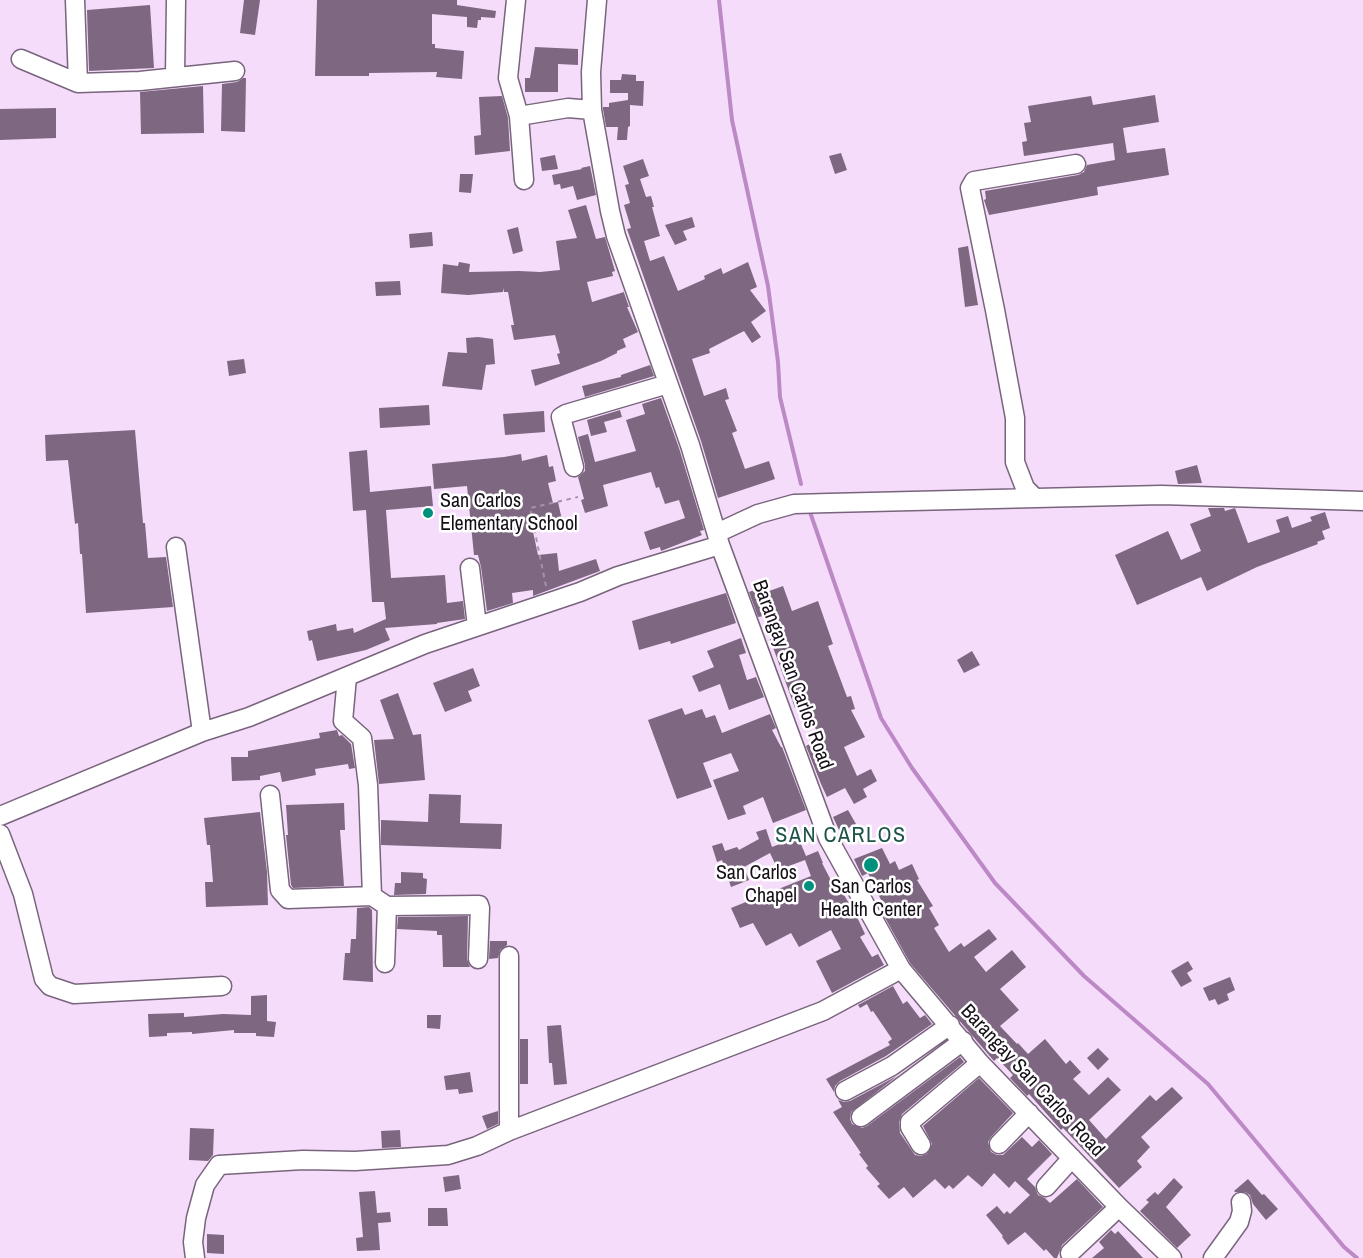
<!DOCTYPE html>
<style>
body{margin:0}
canvas{display:block;background:#f5dcfa}
</style>
<canvas width="1363" height="1258"></canvas>
<script>
const ctx = document.querySelector('canvas').getContext('2d');
ctx.lineJoin = 'round';
const poly = rows => new Path2D(rows.map(r => 'M' + r).join(''));
function trace(path, color, width, dash) { ctx.strokeStyle = color; ctx.lineWidth = width; ctx.lineCap = dash ? 'butt' : 'round'; ctx.setLineDash(dash || []); ctx.stroke(path); }
function fill(path, color) { ctx.fillStyle = color; ctx.fill(path, 'evenodd'); }
function write(font, color, halo, rows, align = 'center') {
  ctx.font = font + ' "Archivo Narrow",sans-serif'; ctx.lineWidth = 5; ctx.setLineDash([]); ctx.textBaseline = 'middle'; ctx.strokeStyle = halo; ctx.fillStyle = color; for (const [text, x, y, turn = 0] of rows) {
    ctx.save(); ctx.translate(x, y); ctx.rotate((+turn || 0) * Math.PI / 180); ctx.textAlign = isNaN(turn) ? turn : align; if (halo) ctx.strokeText(text, 0, 0); ctx.fillText(text, 0, 0); ctx.restore();
  }
}
trace(poly([
 [719,0,732,120,768,286,778,362,780,397,801,484],
 [810,512,881,718,912,768,995,883,1084,976,1208,1084,1344,1247,1357,1258]
]), '#bc88c6', 4);
fill(poly([
 [244,0,260,0,255,35,240,33],
 [317,0,457,0,457,5,496,11,495,18,481,17,481,20,478,20,477,28,467,27,467,17,432,14,432,44,435,44,435,48,464,51,462,79,436,77,437,72,369,73,369,76,315,76],
 [150,5,154,68,89,71,87,10],
 [535,47,578,49,578,65,558,64,558,92,525,92,525,78,530,78],
 [622,74,636,75,636,81,644,81,643,106,630,105,630,126,628,127,627,140,617,140,618,127,606,127,603,109,603,107,609,107,609,103,628,100,628,93,610,93,610,80,621,80],
 [243,78,246,78,245,132,221,131,222,84,237,82],
 [203,86,204,133,141,134,140,92],
 [1155,95,1159,122,1123,128,1127,153,1165,148,1169,175,1097,187,1098,195,989,215,984,200,986,199,985,191,1078,175,1084,172,1087,165,1115,160,1113,143,1024,156,1022,142,1027,141,1024,123,1031,122,1028,106,1091,96,1093,105],
 [502,96,508,118,510,151,475,155,474,136,481,135,479,97],
 [56,108,56,138,0,140,0,109],
 [841,153,847,170,835,174,829,156],
 [555,155,558,169,542,171,540,158],
 [643,159,649,176,640,179,646,197,651,196,654,207,652,207,660,236,644,241,650,261,664,256,678,291,705,279,704,276,721,268,723,274,748,262,757,287,750,290,766,311,751,322,761,337,752,343,744,331,709,349,710,353,692,359,704,396,726,388,729,399,725,400,737,431,732,433,745,469,769,461,775,479,718,498,701,441,627,229,631,228,624,205,630,203,625,185,629,184,623,166],
 [590,166,596,195,577,200,573,186,561,189,560,184,554,185,552,175,582,169,581,168],
 [460,174,473,174,471,193,459,192],
 [586,205,596,239,605,237,615,271,612,272,613,276,587,282,592,302,624,292,623,290,629,307,627,307,638,332,623,339,626,347,617,351,617,353,601,361,535,386,531,370,560,364,557,354,560,353,555,335,514,340,511,325,514,325,508,292,504,292,504,288,503,292,468,295,441,293,443,264,458,266,459,262,470,264,469,272,519,271,540,272,560,270,556,241,577,238,568,210],
 [692,217,695,227,683,231,687,240,675,245,665,225],
 [518,227,523,251,513,254,507,230],
 [432,232,433,246,410,248,409,234],
 [968,246,978,305,965,307,958,248],
 [400,281,401,295,376,296,375,282],
 [478,337,493,339,495,364,486,365,482,390,442,386,448,352,467,353,466,338],
 [244,359,246,373,229,376,227,361],
 [650,365,654,376,585,397,582,386,621,377,621,375],
 [661,398,679,448,704,530,700,531,702,535,661,551,660,547,650,550,644,532,685,518,679,500,665,504,659,487,656,488,651,472,603,485,608,506,585,513,581,500,584,499,578,477,585,471,585,465,578,437,588,434,595,462,636,451,626,420,645,414,642,404],
 [429,405,430,425,380,428,379,408],
 [620,410,622,417,604,422,607,432,591,436,587,420],
 [544,411,545,432,505,435,503,414],
 [135,430,143,523,145,523,148,558,166,557,173,607,86,613,82,554,80,554,78,523,75,524,68,460,46,461,45,435],
 [367,450,370,492,431,486,433,506,386,510,391,578,445,575,447,603,463,601,465,619,437,623,437,624,385,628,390,640,366,650,317,661,312,640,309,641,307,631,336,624,337,631,353,628,354,633,386,619,384,602,372,602,366,510,353,511,349,452],
 [521,454,522,461,547,455,549,467,553,466,556,481,548,483,553,503,558,502,562,520,532,527,538,555,557,553,559,571,596,559,600,571,533,596,533,590,512,593,513,603,487,611,481,567,478,555,474,555,467,486,434,489,432,464,504,457],
 [1197,465,1202,483,1178,484,1175,471],
 [1208,508,1224,508,1225,511,1235,508,1248,543,1280,532,1276,520,1288,516,1292,528,1312,521,1310,517,1325,512,1330,528,1322,531,1325,539,1317,542,1318,544,1257,567,1207,591,1201,577,1137,605,1115,555,1168,531,1181,560,1201,551,1190,524,1211,516],
 [783,586,792,611,818,601,833,644,828,646,847,697,851,696,855,709,851,710,865,737,844,747,857,776,871,769,877,781,863,789,867,797,854,804,845,788,827,797,821,784,806,746,820,738,811,719,802,722,797,707,795,708,770,639,777,637,769,615,758,617,749,592,762,587,764,593],
 [726,593,736,623,671,644,670,641,639,650,632,621],
 [741,638,746,653,739,655,747,680,756,677,764,697,729,710,720,684,699,692,692,676,714,667,707,651],
 [972,651,980,665,964,673,957,660],
 [473,668,480,686,468,691,472,701,445,712,433,683],
 [398,693,413,735,421,734,425,780,379,784,374,740,394,739,380,700],
 [682,708,685,715,702,709,706,718,715,715,722,733,770,714,776,728,772,730,781,747,782,747,806,810,773,823,763,797,743,806,746,814,728,820,713,780,739,771,731,753,703,763,712,787,677,799,648,720],
 [337,730,339,736,342,735,351,744,355,768,349,769,348,764,315,769,316,775,282,782,280,772,260,776,260,780,232,781,231,757,248,757,248,751,320,738,319,733],
 [429,794,461,795,460,823,502,824,501,849,381,845,381,820,428,822],
 [344,803,345,830,340,830,344,886,293,888,291,885,286,835,288,835,286,805],
 [848,810,856,824,840,832,833,817],
 [260,812,267,872,268,905,206,907,205,882,213,882,210,845,207,845,204,818],
 [766,829,772,847,798,837,806,856,818,851,823,863,822,863,836,890,840,888,857,917,865,934,860,937,872,957,878,954,884,965,832,993,816,961,841,949,831,930,799,947,791,933,766,946,753,923,740,928,731,908,811,876,805,860,778,870,770,853,744,867,749,880,731,887,722,860,717,862,712,846,722,843,725,851,737,847,739,850,759,839,756,832],
 [882,848,890,864,895,861,899,870,912,864,919,879,917,880,933,906,929,908,939,925,934,928,949,952,961,943,964,947,989,929,997,939,974,957,986,972,1012,950,1026,967,1000,989,1019,1010,1000,1026,1017,1044,1018,1043,1028,1054,1045,1039,1066,1064,1070,1060,1081,1072,1073,1079,1089,1095,1108,1077,1121,1090,1089,1120,1106,1139,1150,1095,1156,1101,1172,1087,1183,1098,1141,1137,1150,1147,1137,1161,1142,1167,1119,1188,1063,1128,1061,1130,1029,1094,1027,1096,1010,1078,1013,1075,997,1058,994,1061,910,963,878,905,882,902,868,873,862,876,854,859],
 [401,872,423,873,423,878,427,879,426,894,394,895,395,883,401,883],
 [369,907,372,910,373,982,343,980,345,953,350,953,351,939,356,939,357,908],
 [468,916,467,959,470,967,443,967,442,935,437,935,437,931,397,929,398,917],
 [490,941,507,941,507,945,500,950,498,958,489,959],
 [1188,961,1193,969,1187,973,1192,981,1181,987,1171,971],
 [1230,977,1235,990,1227,994,1229,1000,1218,1005,1215,999,1209,1001,1203,988],
 [893,986,903,1004,907,1001,920,1018,925,1015,932,1024,886,1056,840,1081,835,1086,834,1092,826,1079,890,1045,888,1042,892,1039,873,1011,871,1012,867,1004,860,1008,858,1005],
 [267,995,267,1021,276,1022,274,1037,256,1036,256,1033,234,1033,234,1030,192,1034,192,1032,167,1033,167,1036,149,1037,148,1014,184,1013,184,1017,223,1014,251,1015,251,996],
 [427,1015,441,1015,440,1029,427,1028],
 [561,1025,567,1084,554,1085,552,1063,549,1063,547,1026],
 [520,1039,528,1039,528,1084,520,1084],
 [1098,1048,1109,1059,1098,1070,1087,1058],
 [960,1057,964,1062,902,1114,899,1122,900,1133,915,1155,921,1156,927,1154,932,1144,923,1126,979,1078,1013,1113,991,1137,988,1142,991,1152,997,1155,1003,1155,1022,1137,1032,1147,1039,1140,1052,1154,1027,1179,1035,1187,1038,1195,1045,1198,1050,1203,1077,1179,1103,1207,1062,1245,1057,1258,1054,1258,1046,1249,1044,1251,1025,1232,1008,1245,1002,1237,1003,1236,986,1215,997,1206,1004,1214,1007,1211,1010,1214,1030,1195,1015,1181,1009,1188,994,1173,982,1187,968,1175,953,1189,949,1185,945,1189,935,1179,913,1198,904,1187,889,1199,877,1186,880,1184,866,1168,868,1166,859,1154,861,1153,833,1112,842,1107,838,1100,844,1102,850,1101,897,1076,851,1112,850,1119,852,1124,862,1128,867,1126],
 [470,1072,473,1092,459,1094,458,1089,446,1090,444,1076],
 [498,1111,498,1124,487,1129,482,1116],
 [190,1128,214,1129,213,1155,208,1161,189,1160],
 [400,1130,401,1147,382,1148,381,1131],
 [459,1175,461,1189,445,1192,443,1177],
 [1174,1178,1183,1187,1166,1207,1191,1235,1177,1248,1140,1211,1149,1202,1146,1200,1155,1192,1158,1195],
 [1248,1179,1262,1195,1264,1194,1278,1209,1266,1220,1253,1204,1250,1195,1245,1192,1235,1192,1234,1191],
 [375,1191,377,1213,390,1212,391,1222,378,1223,380,1250,357,1251,356,1238,363,1237,359,1192],
 [428,1208,447,1208,448,1226,428,1226],
 [1111,1230,1115,1234,1118,1231,1143,1258,1092,1258,1104,1248,1099,1242],
 [207,1234,224,1235,224,1254,207,1253]
]), '#7d6781');
const minor = poly([
 [75,0,78,83],
 [516,0,508,78,519,116,524,180],
 [597,0,591,72,592,110,610,211,616,236,690,445,720,545,828,838,901,969,980,1063,1119,1207,1172,1258],
 [21,59,78,83,140,81,235,71],
 [175,76,176,0],
 [519,116,568,108,592,110],
 [574,467,561,417,566,414,668,384],
 [1034,497,1025,488,1015,462,1015,418,995,310,970,188,974,181,1076,164],
 [717,533,758,514,794,504,829,503,1161,495,1363,501],
 [176,547,202,732],
 [470,568,477,626],
 [347,677,343,721,362,738,368,785,372,896,387,906,385,963],
 [270,795,280,890,288,899,372,896],
 [0,816,202,732,249,717,425,644,580,592,618,576,720,545],
 [0,834,23,894,44,979,50,986,74,994,222,986],
 [387,906,479,905,480,908,478,959],
 [509,956,509,1131],
 [845,1091,892,1066,950,1025],
 [861,1117,963,1041],
 [999,1144,1029,1113],
 [921,1145,910,1127,910,1122,980,1063],
 [1046,1187,1072,1158],
 [1070,1253,1119,1207],
 [195,1258,193,1242,196,1218,205,1185,219,1165,303,1160,355,1161,448,1155,477,1146,509,1131,823,1011,901,969],
 [1213,1258,1239,1222,1242,1211,1241,1202]
]);
trace(minor, '#79647d', 21);
trace(poly([
 [546,586,530,508,578,497]
]), '#a693aa', 2, [4.5, 4.5]);
trace(minor, '#fff', 18);
for (const [x, y, r, color] of [
 [428,513,6,"#00917d"],
 [871,865,8,"#00917d"],
 [809,886,6,"#00917d"]
]) { const dot = new Path2D(); dot.arc(x, y, r, 0, 2 * Math.PI); ctx.fillStyle = color; ctx.fill(dot); trace(dot, '#fff', 2); }
write('20px', '#160e18', '#fff', [
 ["San Carlos",440,502],
 ["Elementary School",440,525],
 ["San Carlos",797,874,"right"],
 ["Chapel",797,897,"right"],
 ["San Carlos",871,888,"center"],
 ["Health Center",871,911,"center"]
], 'left');
write('20px', '#160e18', '#fff', [
 ["Barangay San Carlos Road",792,675,70],
 ["Barangay San Carlos Road",1032,1081,47]
]);
ctx.letterSpacing = '1.5px';
write('22px', '#1d5349', '#fff', [
 ["SAN CARLOS",841,836]
]);
ctx.letterSpacing = '0px';
</script>
